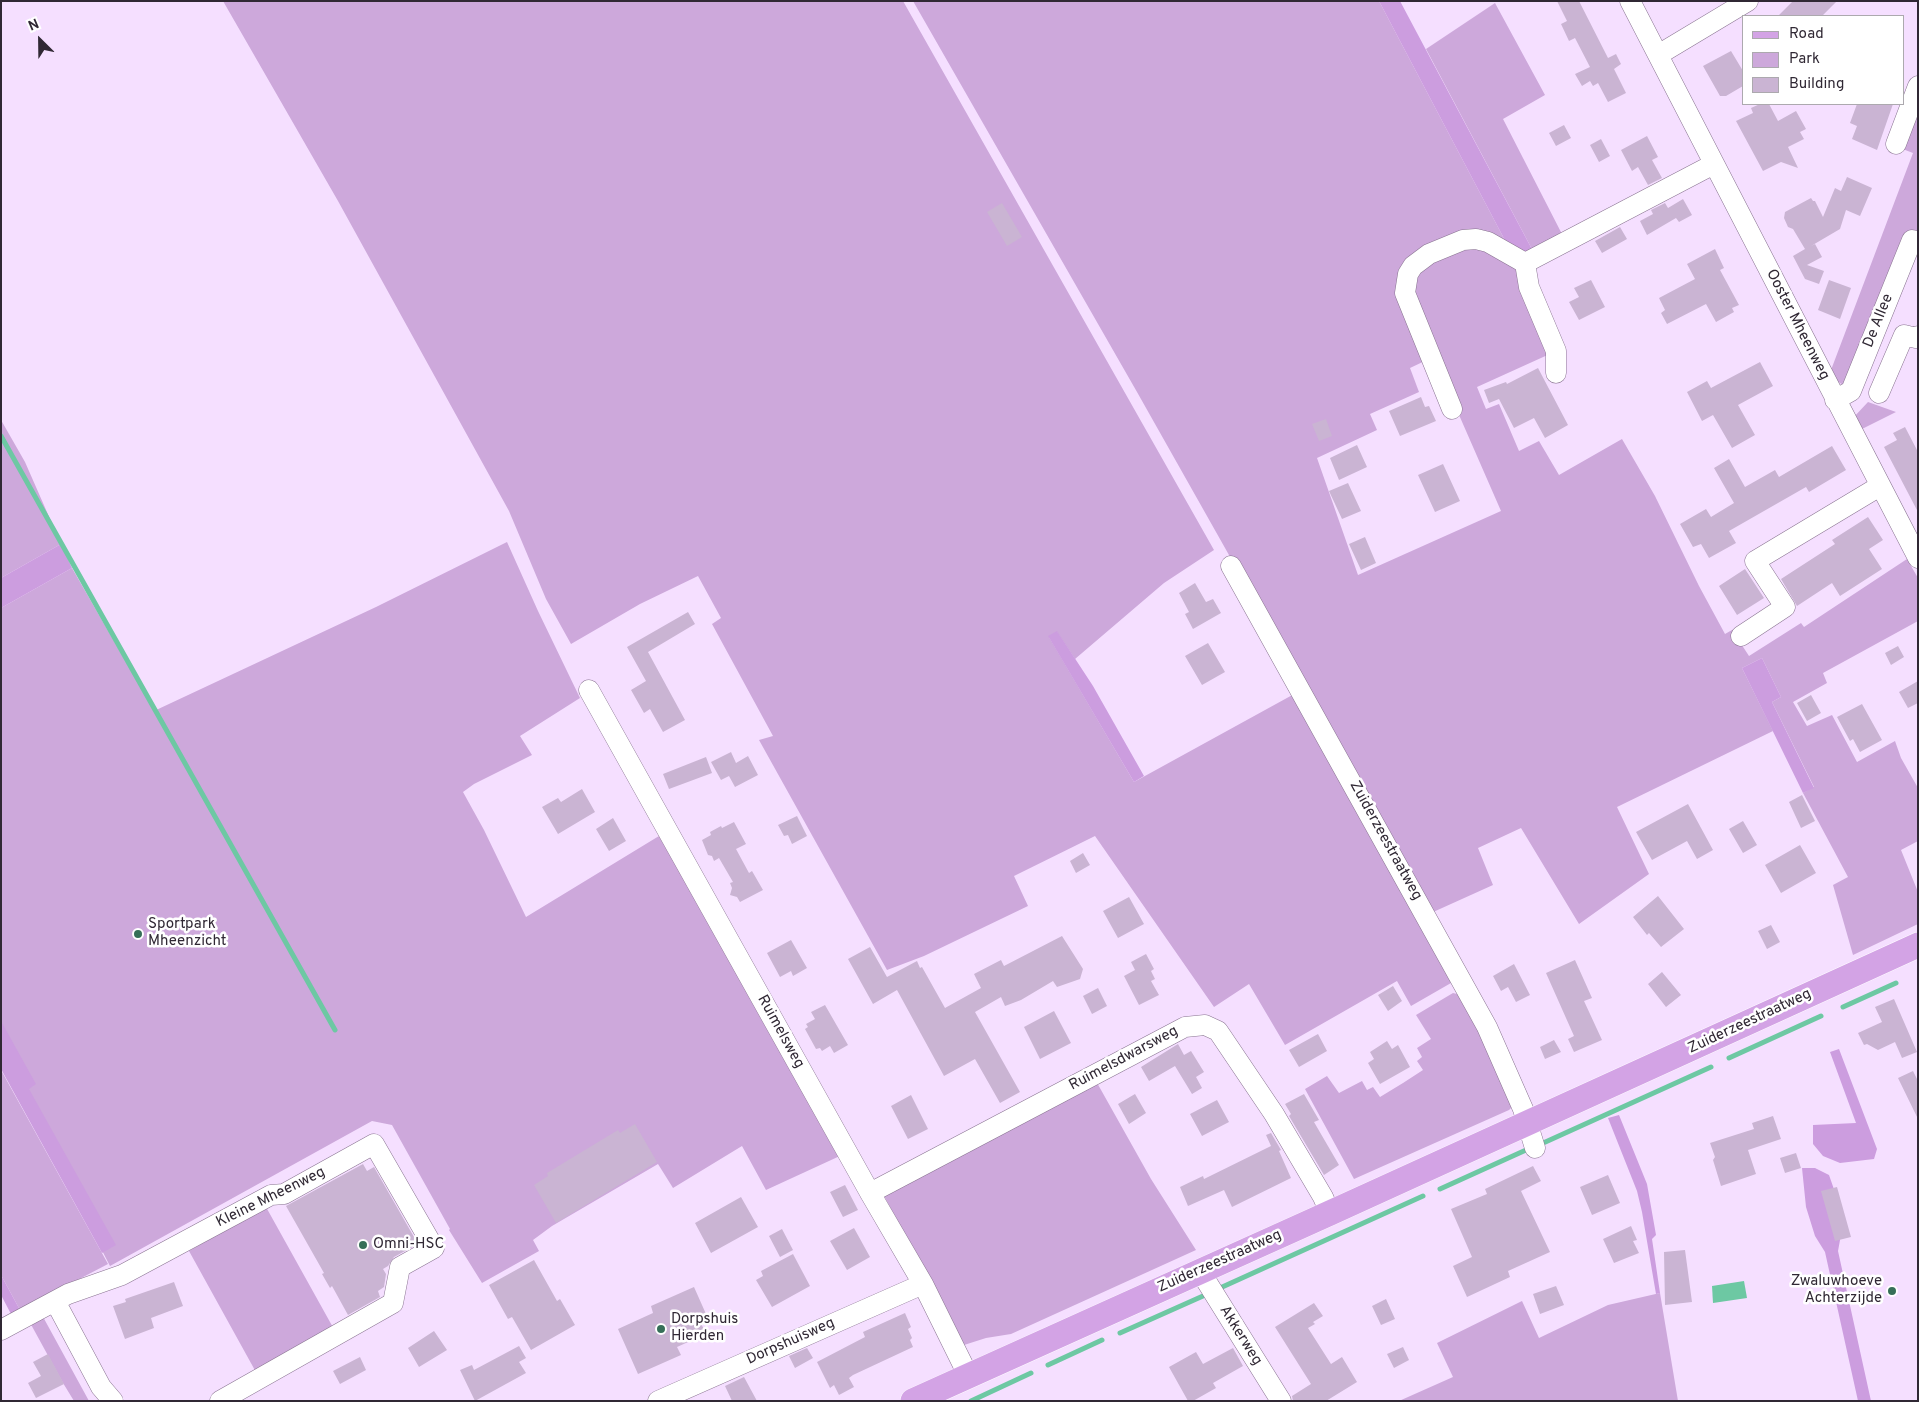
<!DOCTYPE html>
<style>
body{margin:0}
#map{position:relative;width:1919px;height:1402px;overflow:hidden;background:#f5dfff;font-family:Overpass,sans-serif}
canvas{display:block}
.frame{position:absolute;inset:0;border:2px solid #302834;pointer-events:none}
.legend{position:absolute;left:1742px;top:15px;width:162px;height:90px;box-sizing:border-box;background:#fff;border:1px solid #aca9ae;margin:0;padding:6px 9px;list-style:none;font-size:15px;color:#302834}
.legend li{display:flex;align-items:center;gap:10px;height:25px}
.legend b{width:25px;border:1px solid #aca9ae}
.north{position:absolute;left:15px;top:15px;width:50px;height:50px;-webkit-text-stroke:4px #fff;paint-order:stroke;rotate:337deg;font-size:14px;font-weight:700;line-height:20px;text-align:center;color:#302834}
.north::after{content:'';display:block;margin:auto;width:18px;height:22px;background:#302834;clip-path:polygon(50% 0,100% 100%,50% 72%,0 100%)}
</style>
<div id="map">
<canvas width="1919" height="1402"></canvas>
<div class="frame"></div>
<ul class="legend">
<li><b style="height:6px;background:#d3a3e5"></b>Road</li>
<li><b style="height:14px;background:#cda8db"></b>Park</li>
<li><b style="height:14px;background:#cab4d3"></b>Building</li>
</ul>
<div class="north">N</div>
</div>
<script>
const ctx = document.querySelector('canvas').getContext('2d');
ctx.lineJoin = 'round';
function fill(path, color) { ctx.fillStyle = color; ctx.fill(path, 'evenodd'); }
const poly = rows => new Path2D(rows.map(r => 'M' + r).join(''));
function trace(path, color, width, dash) { ctx.strokeStyle = color; ctx.lineWidth = width; ctx.lineCap = dash ? 'butt' : 'round'; ctx.setLineDash(dash || []); ctx.stroke(path); }
function write(font, color, halo, rows, align = 'center') {
  ctx.font = font + ' Overpass,sans-serif'; ctx.lineWidth = 5; ctx.setLineDash([]); ctx.textBaseline = 'middle'; ctx.strokeStyle = halo; ctx.fillStyle = color; for (const [text, x, y, turn = 0] of rows) {
    ctx.save(); ctx.translate(x, y); ctx.rotate((+turn || 0) * Math.PI / 180); ctx.textAlign = isNaN(turn) ? turn : align; if (halo) ctx.strokeText(text, 0, 0); ctx.fillText(text, 0, 0); ctx.restore();
  }
}
fill(poly([
 [223,1,903,1,1214,550,1164,583,1075,659,1057,632,1049,637,1134,782,1296,693,1451,983,1411,1006,1397,981,1285,1045,1249,984,1214,1007,1095,836,1014,876,1028,906,924,956,887,970,759,740,773,736,712,624,721,618,698,576,640,604,571,644,546,599,509,511,338,201],
 [913,1,1379,1,1510,250,1490,238,1476,235,1462,236,1427,251,1411,264,1405,272,1402,280,1401,293,1429,359,1410,368,1419,392,1370,414,1377,430,1317,458,1358,575,1501,511,1456,408,1409,292,1412,276,1416,269,1431,258,1463,244,1475,243,1487,245,1520,266,1525,288,1552,353,1477,387,1486,409,1499,404,1519,451,1539,441,1559,475,1622,439,1655,496,1699,586,1725,634,1732,630,1749,656,1801,623,1804,627,1907,559,1918,578,1918,621,1823,673,1827,683,1793,702,1807,726,1832,715,1857,762,1895,741,1901,758,1918,788,1918,841,1901,850,1918,892,1918,924,1853,955,1833,885,1848,877,1803,793,1814,787,1772,702,1781,697,1762,658,1742,668,1773,731,1617,807,1649,874,1579,924,1521,828,1478,848,1493,885,1431,913,1137,392],
 [1495,3,1545,95,1503,119,1564,238,1534,253,1426,49],
 [1918,100,1918,231,1911,230,1889,287,1843,385,1837,381,1831,370,1913,153,1900,148],
 [1868,402,1896,412,1858,431,1853,418],
 [1,420,25,462,61,544,1,578],
 [507,542,538,611,580,698,520,736,532,755,474,784,463,792,484,830,526,917,659,836,842,1155,766,1190,742,1146,673,1188,658,1164,552,1226,533,1240,539,1251,482,1283,449,1230,450,1229,392,1125,372,1121,110,1266,1,1054,1,608,72,568,154,711,376,607],
 [1453,993,1469,997,1515,1104,1509,1110,1354,1179,1305,1089,1327,1076,1339,1093,1362,1081,1367,1090,1373,1087,1380,1097,1403,1083,1423,1070,1417,1061,1422,1057,1417,1048,1431,1039,1416,1015],
 [1,1070,108,1264,20,1310,1,1275],
 [1096,1081,1151,1179,1196,1250,1011,1334,986,1338,964,1345,882,1192],
 [266,1207,335,1331,257,1374,189,1251],
 [1660,1293,1678,1401,1399,1401,1453,1377,1437,1343,1522,1301,1539,1338,1608,1305],
 [42,1315,89,1401,74,1401,63,1383,28,1319]
]), '#cda8db');
fill(poly([
 [1379,1,1400,1,1534,253,1510,250],
 [61,544,72,568,1,608,1,578],
 [1057,631,1093,686,1144,776,1134,782,1048,636],
 [1762,658,1781,697,1772,702,1814,788,1803,793,1742,668],
 [1,1021,36,1084,29,1089,116,1245,102,1253,1,1069],
 [1839,1049,1877,1149,1874,1159,1840,1163,1823,1156,1813,1144,1813,1125,1856,1123,1830,1052],
 [1619,1115,1647,1184,1656,1235,1652,1239,1660,1293,1656,1294,1642,1212,1637,1191,1608,1118],
 [1802,1168,1815,1168,1829,1175,1844,1218,1838,1251,1871,1401,1858,1401,1825,1252,1815,1236,1806,1207],
 [1,1275,20,1310,11,1314,1,1295]
]), '#cc9ddf');
fill(poly([
 [1744,1281,1747,1298,1713,1303,1712,1286]
]), '#6dc8a3');
trace(poly([
 [1,436,335,1030],
 [1843,1007,1896,983],
 [1729,1058,1821,1016],
 [1541,1144,1711,1067],
 [1440,1189,1526,1150],
 [1220,1288,1423,1196],
 [1120,1333,1203,1296],
 [1048,1365,1102,1340],
 [971,1401,1031,1373]
]), '#6dc8a3', 5);
fill(poly([
 [1557,1,1579,1,1608,58,1616,54,1621,64,1614,69,1626,93,1608,102,1598,83,1593,86,1590,81,1582,86,1575,74,1590,67,1575,38,1569,41,1561,24,1567,21],
 [1793,1,1837,1,1822,16,1778,16],
 [1731,51,1743,71,1743,86,1726,96,1720,96,1703,66],
 [1760,104,1769,104,1778,121,1796,111,1806,129,1800,132,1804,139,1788,147,1798,168,1781,162,1763,171,1736,121,1753,113,1751,108],
 [1857,104,1893,104,1877,150,1852,139,1857,126,1850,123],
 [1564,125,1571,138,1556,146,1549,133],
 [1647,136,1658,157,1652,160,1662,178,1648,185,1638,167,1632,171,1621,150],
 [1601,139,1610,156,1599,162,1590,145],
 [1847,177,1872,188,1860,216,1846,210,1840,229,1811,246,1815,244,1822,257,1807,265,1824,271,1819,284,1805,279,1793,256,1805,249,1793,229,1788,227,1784,218,1785,212,1811,198,1813,201,1815,201,1823,217,1835,188,1841,191],
 [1683,199,1692,215,1679,222,1676,218,1647,235,1640,221,1653,214,1651,210,1665,203,1668,208],
 [1002,203,1022,237,1007,246,987,212],
 [1620,227,1627,239,1602,253,1595,241],
 [1715,249,1724,268,1720,270,1739,305,1732,308,1734,312,1716,322,1706,304,1667,324,1661,313,1665,310,1659,298,1695,279,1687,264],
 [1591,280,1605,307,1579,320,1569,302,1579,297,1574,288],
 [1829,280,1851,288,1840,319,1818,310],
 [1760,362,1773,386,1738,405,1755,435,1732,448,1713,415,1702,421,1687,392,1707,381,1711,388],
 [1538,368,1568,425,1545,438,1534,418,1514,428,1499,399,1489,403,1484,390,1506,382,1507,384],
 [1421,397,1425,407,1429,406,1436,421,1400,436,1389,411],
 [1326,419,1332,436,1319,441,1312,424],
 [1905,427,1918,452,1918,512,1884,447,1897,440,1893,433],
 [1357,445,1367,467,1339,480,1330,458],
 [1832,446,1846,470,1809,492,1806,487,1729,531,1736,543,1709,558,1701,544,1693,547,1680,524,1706,509,1711,517,1734,503,1714,468,1729,459,1745,487,1775,470,1779,477],
 [1443,464,1460,501,1435,512,1418,475],
 [1348,483,1361,511,1342,519,1329,491],
 [1868,517,1883,540,1869,549,1882,569,1840,596,1832,583,1797,606,1781,579,1835,544,1832,540],
 [1365,537,1376,563,1361,570,1349,544],
 [1745,569,1764,598,1737,615,1719,586],
 [1195,583,1206,602,1213,599,1221,613,1193,629,1185,614,1189,612,1179,593],
 [688,612,695,624,648,652,685,720,663,732,650,709,644,713,631,690,646,681,627,647],
 [1208,643,1225,672,1202,685,1185,656],
 [1898,646,1904,657,1891,665,1885,653],
 [1918,681,1918,703,1908,708,1899,692],
 [1811,695,1821,713,1807,721,1797,703],
 [1862,704,1882,740,1860,752,1853,739,1850,741,1837,717],
 [731,752,736,763,748,756,758,775,735,787,729,776,721,780,711,762],
 [706,757,712,773,669,789,663,774],
 [582,789,595,812,558,834,542,807,558,798,561,802],
 [1802,795,1815,821,1801,828,1789,802],
 [1688,804,1713,850,1697,859,1687,841,1652,860,1636,832],
 [797,816,807,836,792,844,788,835,784,836,778,825],
 [613,818,626,841,609,851,596,829],
 [1743,821,1757,845,1743,853,1729,829],
 [734,822,746,844,736,849,749,873,752,871,763,890,740,902,737,897,730,895,732,888,730,883,733,882,719,858,714,861,712,856,708,855,702,840,711,835,710,832,721,826,722,828],
 [1800,845,1816,873,1781,893,1765,865],
 [1083,853,1090,865,1076,873,1070,861],
 [1658,896,1684,929,1661,947,1649,933,1647,935,1633,917],
 [1129,897,1144,924,1118,938,1103,911],
 [1771,925,1780,942,1767,949,1758,931],
 [1062,936,1083,969,1080,979,1057,987,1053,981,1021,1000,1005,1006,1001,997,975,1012,1020,1092,1000,1103,975,1059,944,1076,897,990,873,1004,848,959,870,947,887,977,917,961,920,968,922,967,945,1008,981,988,974,974,1001,960,1004,966],
 [791,940,807,968,793,976,791,971,780,977,767,953],
 [1146,954,1154,969,1151,971,1155,979,1151,981,1159,995,1139,1005,1124,976,1135,970,1131,962],
 [1575,960,1592,998,1584,1001,1602,1040,1574,1052,1568,1039,1574,1036,1546,973],
 [1514,964,1530,995,1516,1002,1508,987,1501,991,1493,976],
 [1662,972,1681,995,1666,1007,1648,984],
 [1393,986,1402,1001,1388,1011,1378,995],
 [1098,988,1107,1006,1092,1014,1083,996],
 [1894,999,1917,1052,1902,1058,1895,1042,1878,1050,1867,1044,1864,1045,1858,1033,1882,1022,1875,1007],
 [825,1005,848,1045,834,1053,830,1046,822,1051,820,1048,816,1049,805,1029,808,1027,806,1024,815,1019,811,1012],
 [1054,1011,1071,1043,1040,1059,1024,1027],
 [1318,1034,1327,1051,1299,1067,1289,1050],
 [1554,1040,1561,1052,1545,1059,1540,1047],
 [1387,1041,1392,1049,1398,1045,1410,1067,1380,1084,1368,1063,1374,1059,1370,1052],
 [1178,1044,1184,1055,1191,1051,1204,1072,1196,1077,1202,1088,1192,1094,1175,1066,1149,1081,1141,1067],
 [1913,1071,1918,1081,1918,1119,1898,1078],
 [1135,1094,1146,1113,1129,1124,1118,1104],
 [1304,1094,1319,1120,1314,1122,1339,1165,1324,1175,1289,1116,1291,1114,1285,1104],
 [911,1095,928,1129,908,1139,891,1106],
 [1217,1100,1229,1122,1202,1136,1190,1114],
 [1773,1116,1781,1139,1748,1150,1756,1174,1721,1186,1713,1160,1715,1157,1710,1143,1754,1129,1752,1123],
 [635,1124,657,1162,556,1223,534,1185,548,1176,547,1173,618,1130,620,1133],
 [1271,1133,1281,1150,1279,1151,1291,1178,1232,1207,1224,1190,1188,1206,1180,1187,1203,1176,1204,1179,1271,1146,1266,1135],
 [1796,1153,1801,1168,1785,1173,1780,1158],
 [363,1164,367,1171,374,1167,418,1244,394,1257,388,1266,383,1269,386,1274,384,1287,378,1291,380,1297,348,1315,332,1286,330,1288,322,1274,324,1273,286,1206],
 [1533,1166,1541,1181,1521,1191,1550,1252,1508,1271,1510,1277,1467,1297,1453,1266,1472,1257,1451,1209,1487,1194,1485,1189],
 [1608,1175,1620,1203,1592,1215,1580,1187],
 [845,1185,858,1210,843,1217,830,1192],
 [1837,1187,1851,1237,1835,1241,1821,1191],
 [741,1197,758,1227,711,1253,695,1223],
 [1631,1226,1637,1240,1633,1241,1639,1253,1614,1263,1603,1239],
 [854,1228,870,1257,847,1270,830,1241],
 [782,1229,793,1250,780,1257,769,1236],
 [1685,1250,1692,1302,1665,1305,1664,1252],
 [793,1254,810,1286,772,1307,756,1280,763,1276,761,1271],
 [534,1260,557,1301,560,1299,575,1325,531,1350,512,1317,508,1319,489,1285],
 [174,1282,183,1306,151,1318,154,1328,125,1339,113,1306,126,1302,125,1299],
 [1556,1286,1564,1305,1540,1314,1533,1294],
 [694,1287,706,1314,698,1317,706,1334,677,1347,681,1355,638,1374,618,1329,653,1313,651,1306],
 [1386,1299,1395,1319,1381,1325,1372,1306],
 [1314,1303,1323,1316,1313,1322,1315,1324,1308,1328,1331,1364,1342,1357,1357,1382,1326,1401,1293,1401,1292,1396,1311,1384,1275,1327],
 [905,1313,911,1327,908,1329,912,1338,910,1340,913,1347,853,1375,849,1378,854,1387,839,1395,834,1385,830,1388,817,1362,865,1337,863,1332],
 [434,1331,447,1350,419,1367,408,1348],
 [519,1346,526,1358,519,1362,526,1373,475,1401,460,1370,472,1365,474,1370],
 [1403,1347,1409,1360,1394,1368,1387,1354],
 [807,1348,813,1358,795,1368,789,1356],
 [1233,1348,1243,1366,1213,1383,1216,1388,1193,1401,1188,1401,1169,1367,1196,1352,1203,1364],
 [48,1354,64,1384,36,1398,28,1383,41,1376,33,1362],
 [360,1357,366,1370,340,1384,333,1371],
 [744,1377,757,1401,732,1401,725,1386]
]), '#cab4d3');
const minor = poly([
 [1630,1,1918,558],
 [1658,55,1748,1],
 [1896,144,1918,86],
 [1525,263,1714,164],
 [1525,263,1529,287,1556,351,1556,373],
 [1879,393,1904,335,1916,338,1918,336],
 [1835,400,1851,391,1912,240,1918,242],
 [1452,409,1405,293,1408,274,1413,266,1429,254,1463,240,1476,239,1488,242,1525,263],
 [1231,566,1487,1027,1523,1109,1535,1148],
 [1741,636,1785,607,1755,561,1880,486],
 [589,690,870,1193,923,1284,968,1375],
 [870,1193,1185,1027,1205,1025,1218,1031,1274,1114,1323,1197,1330,1213],
 [1200,1271,1281,1401],
 [55,1301,101,1387,113,1401],
 [1,1330,68,1294,122,1275,271,1195,284,1194,374,1144,434,1248,400,1267,393,1303,220,1401],
 [658,1401,923,1284]
]);
const major = poly([
 [913,1401,1330,1213,1918,945]
]);
trace(minor, '#897491', 21);
trace(major, '#fff', 26);
trace(minor, '#fff', 20);
trace(major, '#d3a3e5', 25);
for (const [x, y, r, color] of [
 [138,934,5,"#366f58"],
 [363,1245,5,"#366f58"],
 [1892,1291,5,"#366f58"],
 [661,1329,5,"#366f58"]
]) { const dot = new Path2D(); dot.arc(x, y, r, 0, 2 * Math.PI); ctx.fillStyle = color; ctx.fill(dot); trace(dot, '#fff', 2); }
write('15px', '#302834', '#fff', [
 ["De Allee",1879,321,-68],
 ["Ooster Mheenweg",1797,325,63],
 ["Zuiderzeestraatweg",1385,841,61],
 ["Zuiderzeestraatweg",1750,1022,-25],
 ["Ruimelsweg",780,1032,61],
 ["Ruimelsdwarsweg",1124,1059,-28],
 ["Kleine Mheenweg",271,1198,-26],
 ["Zuiderzeestraatweg",1220,1262,-24],
 ["Akkerweg",1240,1336,58],
 ["Dorpshuisweg",791,1342,-24]
]);
write('15px', '#302834', '#fff', [
 ["Sportpark",148,925],
 ["Mheenzicht",148,942],
 ["Omni-HSC",373,1245],
 ["Zwaluwhoeve",1882,1282,"right"],
 ["Achterzijde",1882,1299,"right"],
 ["Dorpshuis",671,1320],
 ["Hierden",671,1337]
], 'left');
</script>
